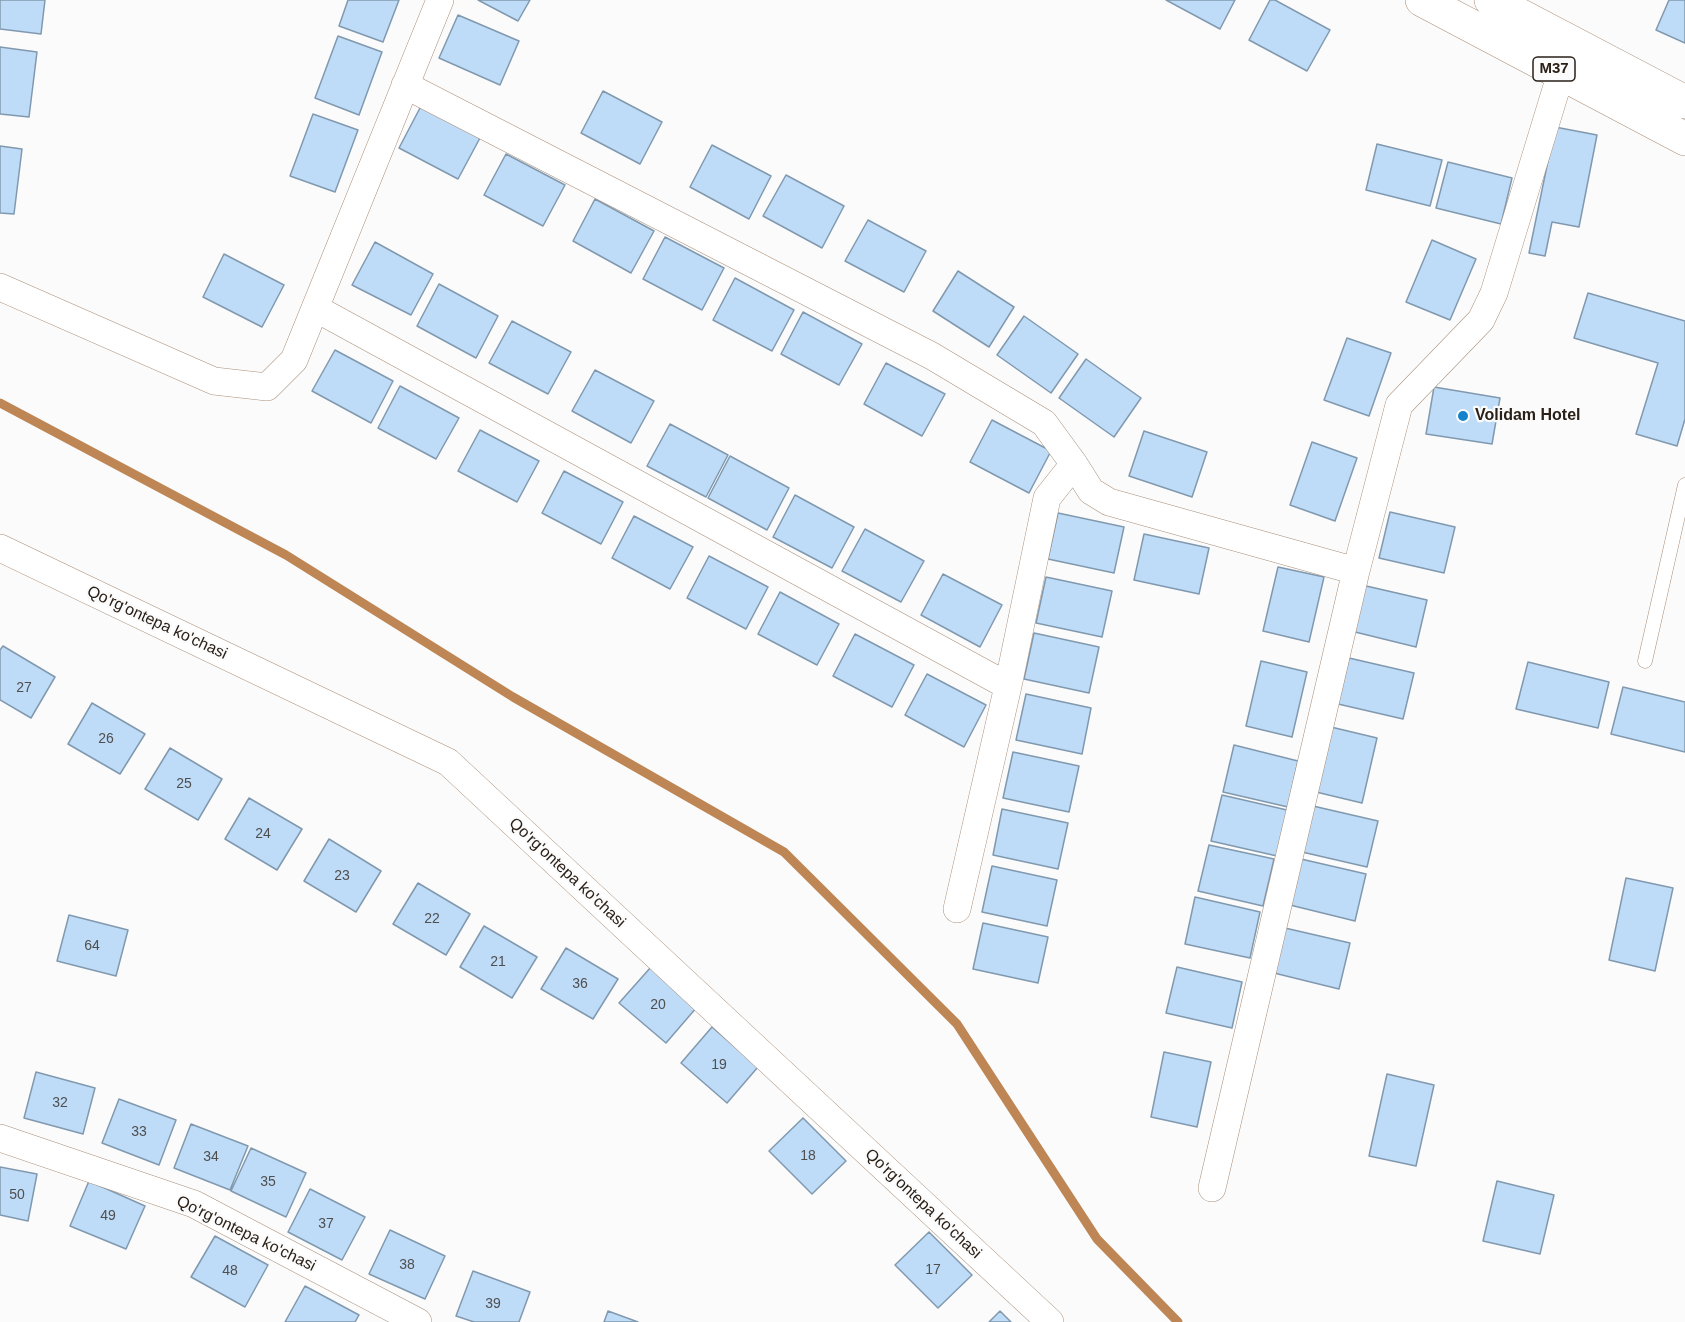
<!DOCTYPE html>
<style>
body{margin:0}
canvas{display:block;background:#fbfbfb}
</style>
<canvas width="1685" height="1322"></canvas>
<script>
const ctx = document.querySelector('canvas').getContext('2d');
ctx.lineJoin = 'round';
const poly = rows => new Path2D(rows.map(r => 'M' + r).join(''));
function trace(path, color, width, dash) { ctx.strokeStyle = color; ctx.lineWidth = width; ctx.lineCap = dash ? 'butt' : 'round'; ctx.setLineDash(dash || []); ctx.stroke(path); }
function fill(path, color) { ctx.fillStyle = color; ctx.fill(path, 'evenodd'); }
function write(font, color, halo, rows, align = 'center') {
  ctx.font = font + ' Arial,sans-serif'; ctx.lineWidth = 4.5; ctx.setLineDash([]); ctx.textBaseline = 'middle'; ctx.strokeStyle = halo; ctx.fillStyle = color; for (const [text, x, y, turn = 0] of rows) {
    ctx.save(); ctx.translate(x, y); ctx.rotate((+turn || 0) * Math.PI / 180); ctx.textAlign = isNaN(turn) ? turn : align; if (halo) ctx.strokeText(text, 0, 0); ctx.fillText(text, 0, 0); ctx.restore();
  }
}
trace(poly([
 [0,403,286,555,513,697,784,852,957,1024,1097,1239,1178,1322]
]), '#be8655', 9);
const building = poly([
 [0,0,45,0,41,34,0,29,0,0],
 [348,0,399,0,383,42,339,26,348,0],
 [478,0,530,0,518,21,478,0],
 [1166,0,1235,0,1220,29,1166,0],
 [1270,0,1275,0,1330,30,1307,71,1249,40,1270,0],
 [1669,0,1685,0,1685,43,1656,30,1669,0],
 [458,15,519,41,500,85,439,58,458,15],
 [338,36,382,52,359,115,315,98,338,36],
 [0,47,37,52,29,117,0,114,0,47],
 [603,91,662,122,640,164,581,133,603,91],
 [421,106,480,138,458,179,399,148,421,106],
 [313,114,358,130,335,192,290,176,313,114],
 [1555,127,1597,135,1579,227,1552,222,1545,256,1529,253,1555,127],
 [1377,144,1442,160,1430,206,1366,190,1377,144],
 [712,145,771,176,749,219,690,187,712,145],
 [0,146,22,149,14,214,0,213,0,146],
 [506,154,565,185,543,226,484,195,506,154],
 [1448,162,1512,178,1501,224,1436,208,1448,162],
 [786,175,844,206,822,248,763,216,786,175],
 [595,199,654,231,631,273,573,241,595,199],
 [868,220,926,251,904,292,845,261,868,220],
 [665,237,724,268,702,310,643,279,665,237],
 [1432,240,1476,259,1450,320,1406,302,1432,240],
 [375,242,433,274,411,315,352,285,375,242],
 [224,254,284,285,262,327,203,297,224,254],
 [958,271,1014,307,989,347,933,311,958,271],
 [735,278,794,310,772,351,713,320,735,278],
 [439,284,498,316,476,358,417,326,439,284],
 [1588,293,1685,321,1685,419,1677,446,1636,434,1658,363,1574,338,1588,293],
 [803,312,862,344,839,385,781,354,803,312],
 [1024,316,1078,354,1051,393,997,355,1024,316],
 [512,321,571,352,548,394,489,363,512,321],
 [1347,338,1391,353,1369,416,1324,400,1347,338],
 [335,350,393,381,371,423,312,391,335,350],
 [1086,359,1141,398,1114,437,1059,398,1086,359],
 [886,363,945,394,922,436,864,404,886,363],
 [595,370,654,401,631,443,572,411,595,370],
 [400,386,459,418,436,459,378,428,400,386],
 [1434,387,1500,398,1492,444,1426,434,1434,387],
 [992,420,1051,451,1029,493,970,462,992,420],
 [670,424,728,455,706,497,647,466,670,424],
 [480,430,539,461,517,502,458,471,480,430],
 [1144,431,1207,452,1192,497,1129,476,1144,431],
 [1312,442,1357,458,1335,521,1290,505,1312,442],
 [730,456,789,488,767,530,708,498,730,456],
 [564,471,623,502,601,544,542,513,564,471],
 [795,495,854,527,832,568,773,537,795,495],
 [1390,512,1455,527,1444,573,1379,558,1390,512],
 [1058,513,1124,527,1114,573,1048,559,1058,513],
 [634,516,693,547,670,589,612,558,634,516],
 [865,529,924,561,901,602,842,571,865,529],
 [1144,534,1209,548,1199,594,1134,580,1144,534],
 [709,556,768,587,746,629,687,598,709,556],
 [1278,567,1324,577,1309,642,1263,631,1278,567],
 [943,574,1002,605,980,647,921,615,943,574],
 [1046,577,1112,591,1102,637,1036,623,1046,577],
 [1362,585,1427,600,1416,647,1351,631,1362,585],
 [780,592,839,624,817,665,758,634,780,592],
 [1034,633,1099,647,1089,693,1024,679,1034,633],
 [855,634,914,665,892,707,833,676,855,634],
 [3,646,55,677,31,718,0,700,0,650,3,646],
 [1349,658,1414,673,1403,719,1338,704,1349,658],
 [1261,661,1307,672,1292,737,1246,726,1261,661],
 [1528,662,1609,682,1598,728,1516,709,1528,662],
 [927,674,986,705,964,747,905,715,927,674],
 [1623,687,1685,702,1685,752,1611,734,1623,687],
 [1026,694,1091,708,1082,754,1016,740,1026,694],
 [92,703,145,734,120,774,68,744,92,703],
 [1331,727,1377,738,1362,803,1316,792,1331,727],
 [1234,745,1298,761,1288,807,1223,792,1234,745],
 [170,748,222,779,198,820,145,789,170,748],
 [1013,752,1079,766,1069,812,1003,798,1013,752],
 [1222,795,1287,810,1277,856,1211,841,1222,795],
 [249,798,302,829,277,870,225,839,249,798],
 [1313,806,1378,821,1367,867,1302,852,1313,806],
 [1002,809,1068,823,1058,869,993,855,1002,809],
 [329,839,381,871,356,912,304,881,329,839],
 [1209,845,1274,859,1263,906,1198,891,1209,845],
 [1301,859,1366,874,1355,921,1290,905,1301,859],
 [992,866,1057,880,1047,926,982,912,992,866],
 [1626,878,1673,888,1655,971,1609,960,1626,878],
 [418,883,470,914,446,955,393,924,418,883],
 [1195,897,1260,912,1250,958,1185,944,1195,897],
 [69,915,128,930,116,976,57,961,69,915],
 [983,923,1048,937,1038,983,973,969,983,923],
 [484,926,537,957,512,998,460,967,484,926],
 [1285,928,1350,943,1339,989,1274,973,1285,928],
 [566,948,618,979,593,1019,541,989,566,948],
 [651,967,697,1007,666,1043,619,1003,651,967],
 [1177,967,1242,982,1232,1028,1166,1013,1177,967],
 [712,1027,758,1067,727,1103,681,1063,712,1027],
 [1164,1052,1211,1062,1197,1127,1151,1117,1164,1052],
 [36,1072,95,1088,83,1134,24,1118,36,1072],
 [1387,1074,1434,1085,1416,1166,1369,1156,1387,1074],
 [119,1099,176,1120,159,1165,102,1143,119,1099],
 [803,1118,846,1161,812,1194,769,1151,803,1118],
 [191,1124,248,1146,230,1190,174,1168,191,1124],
 [251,1148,306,1173,286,1217,231,1191,251,1148],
 [0,1167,37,1174,28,1221,0,1215,0,1167],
 [89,1181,145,1206,126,1249,70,1226,89,1181],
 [1497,1181,1554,1195,1540,1254,1483,1241,1497,1181],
 [310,1189,365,1217,342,1260,288,1232,310,1189],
 [390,1230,445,1256,425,1299,369,1274,390,1230],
 [929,1232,972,1275,938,1308,895,1265,929,1232],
 [215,1236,268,1265,245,1307,191,1277,215,1236],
 [473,1271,530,1292,519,1322,474,1322,456,1316,473,1271],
 [305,1286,359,1315,355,1322,285,1322,305,1286],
 [608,1311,638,1322,604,1322,608,1311],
 [1000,1311,1011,1322,989,1322,1000,1311]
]);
fill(building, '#bedcf7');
trace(building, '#8199af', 1.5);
const lane = poly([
 [1645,661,1685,485]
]);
const street = poly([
 [405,85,932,356,1044,423,1074,464,1091,491,1109,502,1356,571],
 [0,287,214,381,267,387,294,360,440,0],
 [315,308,1008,686],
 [0,548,448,762,1050,1322],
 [957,909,1008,686,1047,498,1074,464],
 [0,1138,194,1204,418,1322],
 [1212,1188,1356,571,1399,405,1481,320,1494,293,1561,73]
]);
const highway = poly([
 [1422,0,1685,139],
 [1491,0,1685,102]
]);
trace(lane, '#aa907c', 15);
trace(street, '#aa907c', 28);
trace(highway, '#aa907c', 34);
trace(lane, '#fff', 14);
trace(street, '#fff', 27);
trace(highway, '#fff', 33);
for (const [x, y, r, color] of [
 [1463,416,6,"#1782cc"]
]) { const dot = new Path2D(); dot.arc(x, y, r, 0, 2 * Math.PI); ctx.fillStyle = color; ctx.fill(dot); trace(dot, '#fbfbfb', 2); }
write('14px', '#4f4f50', null, [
 ["27",24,688],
 ["26",106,739],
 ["25",184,784],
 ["24",263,834],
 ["23",342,876],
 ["22",432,919],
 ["64",92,946],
 ["21",498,962],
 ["36",580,984],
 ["20",658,1005],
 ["19",719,1065],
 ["32",60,1103],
 ["33",139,1132],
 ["18",808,1156],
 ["34",211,1157],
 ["35",268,1182],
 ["50",17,1195],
 ["49",108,1216],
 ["37",326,1224],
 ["38",407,1265],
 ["17",933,1270],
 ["48",230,1271],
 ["39",493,1304]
]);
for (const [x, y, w] of [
 [1554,69,42]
]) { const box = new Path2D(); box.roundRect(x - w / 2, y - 12, w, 24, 4.5); ctx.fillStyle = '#fbfbfb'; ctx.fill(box); trace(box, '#2a2018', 1.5); }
write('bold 15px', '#2a2018', null, [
 ["M37",1554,69]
]);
write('bold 16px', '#2a2018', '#fbfbfb', [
 ["Volidam Hotel",1475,416]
], 'left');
write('16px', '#2a2018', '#fbfbfb', [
 ["Qo'rg'ontepa ko'chasi",157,623,25],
 ["Qo'rg'ontepa ko'chasi",567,873,43],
 ["Qo'rg'ontepa ko'chasi",923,1204,43],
 ["Qo'rg'ontepa ko'chasi",246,1234,26]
]);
</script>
